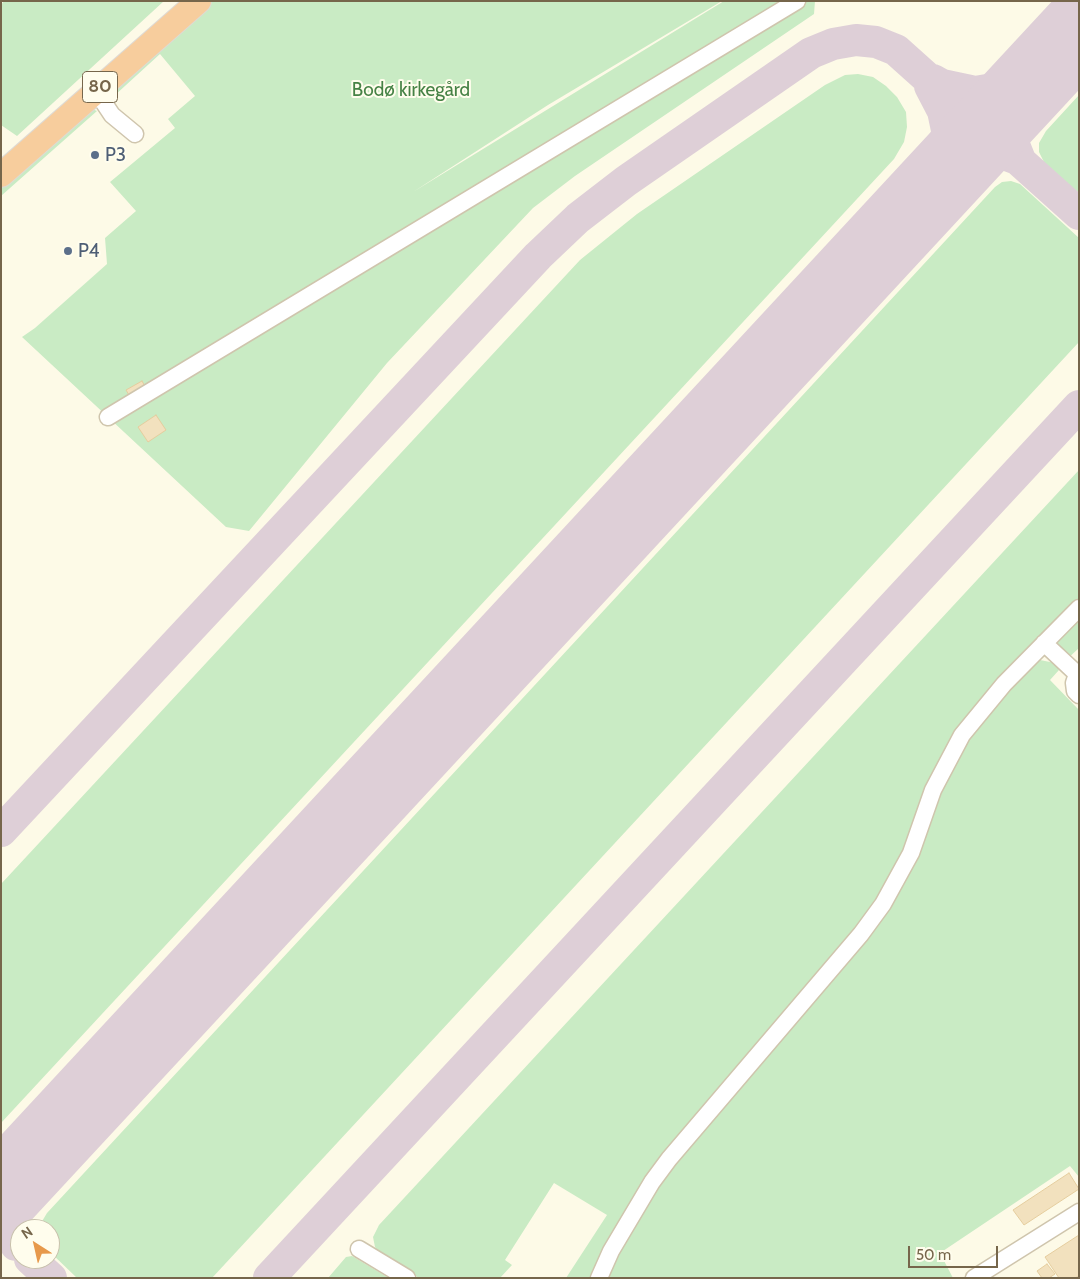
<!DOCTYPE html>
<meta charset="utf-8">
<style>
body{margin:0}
#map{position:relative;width:1080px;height:1279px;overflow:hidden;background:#fdfae7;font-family:Cabin,sans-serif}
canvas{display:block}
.frame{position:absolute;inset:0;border:2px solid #76664b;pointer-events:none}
.north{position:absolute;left:10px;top:1219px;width:50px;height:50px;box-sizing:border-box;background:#fffded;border:1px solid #c8c1ac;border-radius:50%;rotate:325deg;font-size:14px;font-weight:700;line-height:20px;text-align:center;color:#76664b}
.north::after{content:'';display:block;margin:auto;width:18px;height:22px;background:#e7994b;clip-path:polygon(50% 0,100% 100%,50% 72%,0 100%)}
.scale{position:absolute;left:908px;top:1246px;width:90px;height:22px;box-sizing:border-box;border:2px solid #76664b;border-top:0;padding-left:6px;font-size:15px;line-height:18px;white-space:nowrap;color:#76664b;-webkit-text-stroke:4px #fffded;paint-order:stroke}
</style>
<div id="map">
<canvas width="1080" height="1279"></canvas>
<div class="frame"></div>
<div class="north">N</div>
<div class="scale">50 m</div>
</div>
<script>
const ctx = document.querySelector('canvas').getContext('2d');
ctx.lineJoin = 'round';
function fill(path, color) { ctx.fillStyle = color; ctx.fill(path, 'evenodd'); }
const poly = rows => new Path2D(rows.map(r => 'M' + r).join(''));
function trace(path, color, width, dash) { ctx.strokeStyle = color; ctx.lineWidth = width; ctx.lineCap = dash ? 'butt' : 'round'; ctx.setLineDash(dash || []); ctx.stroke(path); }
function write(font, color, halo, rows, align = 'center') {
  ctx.font = font + ' Cabin,sans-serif'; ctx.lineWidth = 4; ctx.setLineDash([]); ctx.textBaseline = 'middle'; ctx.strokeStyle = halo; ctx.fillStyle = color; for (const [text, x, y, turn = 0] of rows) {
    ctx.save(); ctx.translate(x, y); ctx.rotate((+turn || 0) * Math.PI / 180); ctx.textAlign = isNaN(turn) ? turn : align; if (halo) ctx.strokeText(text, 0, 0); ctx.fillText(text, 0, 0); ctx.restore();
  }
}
fill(poly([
 [4,1,164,1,17,136,1,125,1,5],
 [212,1,722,1,548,105,413,192,724,1,815,1,814,14,575,176,533,208,387,363,249,531,226,527,22,337,35,328,107,264,105,238,136,211,110,182,175,128,168,119,195,96,160,54,114,96,116,86],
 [858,74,873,77,886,86,897,97,906,112,907,127,904,142,894,159,1,1123,1,884,580,260,637,214,825,85,845,75],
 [1079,95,1079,193,1046,166,1039,152,1039,143,1046,131],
 [92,109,97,111,1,196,1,185],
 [1011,181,1020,184,1079,238,1079,342,212,1278,77,1278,50,1252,50,1229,40,1229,41,1223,47,1213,995,187,1002,182],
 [1079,470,1079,648,1064,662,1044,643,1030,658,1055,663,1059,670,1050,680,1079,710,1079,1177,1070,1166,940,1253,953,1278,566,1278,607,1215,554,1183,505,1260,512,1265,500,1278,419,1278,380,1254,375,1247,373,1237,379,1225],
 [352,1256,362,1262,389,1278,328,1278,346,1257]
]), '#c9ebc4');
trace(poly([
 [933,80,942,85,975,92,1011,86,1042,71],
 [952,168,967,158,976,153,986,151,1004,154,1020,160,1010,135,1009,115,1013,102],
 [926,196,942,160,946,145,947,130,943,111,930,86],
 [1,831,538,256,578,218,626,181,811,53,833,44,856,40,876,42,896,50,1079,214],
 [16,1245,8,1232,4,1219,5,1208,9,1188,19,1175],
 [30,1259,51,1278],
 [269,1278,1079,406]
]), '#decfd7', 32);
trace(poly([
 [1,1194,1079,31]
]), '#decfd7', 80);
const building = poly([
 [142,381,147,390,132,400,126,390,142,381],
 [156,415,166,430,148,442,138,427,156,415],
 [1069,1173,1079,1189,1024,1225,1013,1210,1069,1173],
 [1079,1235,1079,1276,1075,1278,1059,1278,1045,1257,1079,1235],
 [1047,1264,1055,1274,1049,1278,1042,1278,1037,1271,1047,1264]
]);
fill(building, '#f2e1be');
trace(building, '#e5cd9e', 1);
const minor = poly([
 [96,91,112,115,135,134],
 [108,417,797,1],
 [1044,643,1077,674,1074,683,1075,691,1079,695],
 [359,1249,407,1278],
 [599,1278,611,1251,652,1182,669,1159,861,934,883,904,911,853,933,790,962,735,1004,684,1079,608],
 [974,1278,1079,1212]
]);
const highway = poly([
 [1,175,199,1]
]);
trace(minor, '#cfc5ad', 19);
trace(highway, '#dedad4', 26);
trace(minor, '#fff', 16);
trace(highway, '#f7cd9d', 24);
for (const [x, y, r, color] of [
 [95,155,5,"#5c6f8a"],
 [68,251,5,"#5c6f8a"]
]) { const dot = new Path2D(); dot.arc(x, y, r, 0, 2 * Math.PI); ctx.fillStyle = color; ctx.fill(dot); trace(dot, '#fffded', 2); }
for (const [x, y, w] of [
 [100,87,35]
]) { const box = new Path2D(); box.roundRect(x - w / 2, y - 15.5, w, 31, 4); ctx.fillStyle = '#fffded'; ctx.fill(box); trace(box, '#76664b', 1); }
write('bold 18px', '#76664b', null, [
 ["80",100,87]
]);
write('19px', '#468245', '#fffded', [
 ["Bodø kirkegård",411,90]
]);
write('19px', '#4e5e75', '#fffded', [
 ["P3",105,155],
 ["P4",78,251]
], 'left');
</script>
